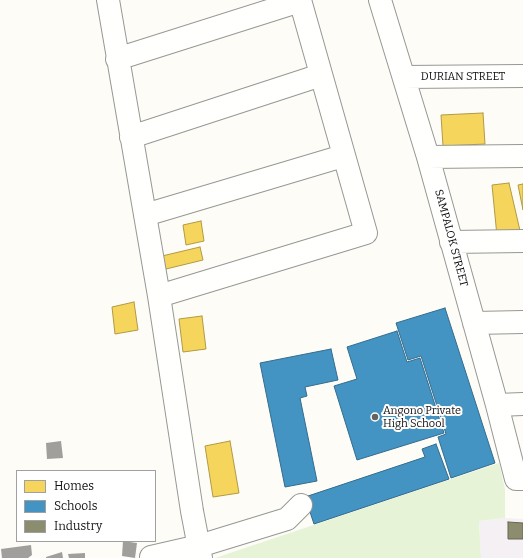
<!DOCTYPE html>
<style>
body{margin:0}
#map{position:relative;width:523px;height:558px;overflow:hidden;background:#fdfcf7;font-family:Bitter,serif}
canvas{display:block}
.legend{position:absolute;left:16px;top:470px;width:140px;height:72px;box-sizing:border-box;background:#fff;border:1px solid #a0a0a0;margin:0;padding:5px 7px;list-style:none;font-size:12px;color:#111}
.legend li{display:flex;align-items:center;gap:8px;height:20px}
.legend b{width:20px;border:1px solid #a0a0a0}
</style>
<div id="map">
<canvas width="523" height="558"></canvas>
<ul class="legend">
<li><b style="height:11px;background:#f6d55c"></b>Homes</li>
<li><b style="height:11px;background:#4393c3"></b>Schools</li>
<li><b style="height:11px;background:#8c8c6e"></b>Industry</li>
</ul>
</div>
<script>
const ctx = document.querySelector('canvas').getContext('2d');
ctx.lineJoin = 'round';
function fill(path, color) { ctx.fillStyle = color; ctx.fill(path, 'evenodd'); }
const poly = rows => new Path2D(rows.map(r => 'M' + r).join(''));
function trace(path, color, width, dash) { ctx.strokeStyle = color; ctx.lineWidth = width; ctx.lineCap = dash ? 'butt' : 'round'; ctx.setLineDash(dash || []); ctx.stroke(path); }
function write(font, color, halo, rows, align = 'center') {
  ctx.font = font + ' Bitter,serif'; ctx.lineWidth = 4; ctx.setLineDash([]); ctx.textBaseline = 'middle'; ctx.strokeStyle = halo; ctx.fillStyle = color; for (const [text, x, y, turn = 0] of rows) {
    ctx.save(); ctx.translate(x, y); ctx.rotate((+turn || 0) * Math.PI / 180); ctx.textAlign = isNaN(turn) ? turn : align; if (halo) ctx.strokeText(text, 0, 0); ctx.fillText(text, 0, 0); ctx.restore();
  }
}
fill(poly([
 [505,518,523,519,523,558,481,558,479,521]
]), '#f5f0f3');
fill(poly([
 [499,463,505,489,505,518,479,521,481,558,215,558]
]), '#e7f3d7');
const homes = poly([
 [483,113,485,144,443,146,441,115,483,113],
 [509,183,521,235,497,236,492,185,509,183],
 [523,184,523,210,518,185,523,184],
 [201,221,204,241,186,245,183,225,201,221],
 [200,247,203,260,166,269,162,256,200,247],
 [134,302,138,330,115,334,112,307,134,302],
 [202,316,206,349,183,352,179,319,202,316],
 [230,441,239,493,213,497,205,446,230,441]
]);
fill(homes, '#f6d55c');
trace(homes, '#b19a46', 1);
const schools = poly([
 [445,308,495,463,451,478,438,437,446,434,421,356,408,360,396,323,445,308],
 [397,331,407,362,420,358,444,433,357,460,334,386,357,379,347,347,397,331],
 [331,349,338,380,305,387,307,396,300,398,317,481,285,487,260,363,331,349],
 [436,444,449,479,314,524,305,497,425,457,422,449,436,444]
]);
fill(schools, '#4393c3');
trace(schools, '#346c8e', 1);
const industry = poly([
 [508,522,523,523,523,539,508,539,508,522]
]);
fill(industry, '#8c8c6e');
trace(industry, '#676752', 1);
fill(poly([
 [61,441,63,458,47,459,46,443],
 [123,541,137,543,135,558,122,556],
 [31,545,32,555,28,558,2,558,1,549],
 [62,552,63,558,46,558,46,557],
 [85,553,85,558,69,558,68,554]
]), '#a19f9c');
const minor = poly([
 [108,0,159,296,192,511,201,558],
 [380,0,428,157,497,405,516,479,523,479],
 [117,59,300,1],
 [404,77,523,76],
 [131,137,321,75],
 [428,157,523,156],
 [145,215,343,156],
 [451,242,523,241],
 [159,296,366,233,300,0],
 [474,323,523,322],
 [497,405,523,404],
 [151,557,199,546,287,519,301,505]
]);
trace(minor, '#979795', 24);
trace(minor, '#fffffe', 22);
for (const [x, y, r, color] of [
 [375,417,4,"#646362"]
]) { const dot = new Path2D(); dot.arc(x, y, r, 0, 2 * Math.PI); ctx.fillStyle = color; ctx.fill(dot); trace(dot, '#fff', 1.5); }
write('11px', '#111', '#fff', [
 ["DURIAN STREET",463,77],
 ["SAMPALOK STREET",451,238,75]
]);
write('11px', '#111', '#fff', [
 ["Angono Private",383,411],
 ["High School",383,424]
], 'left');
</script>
